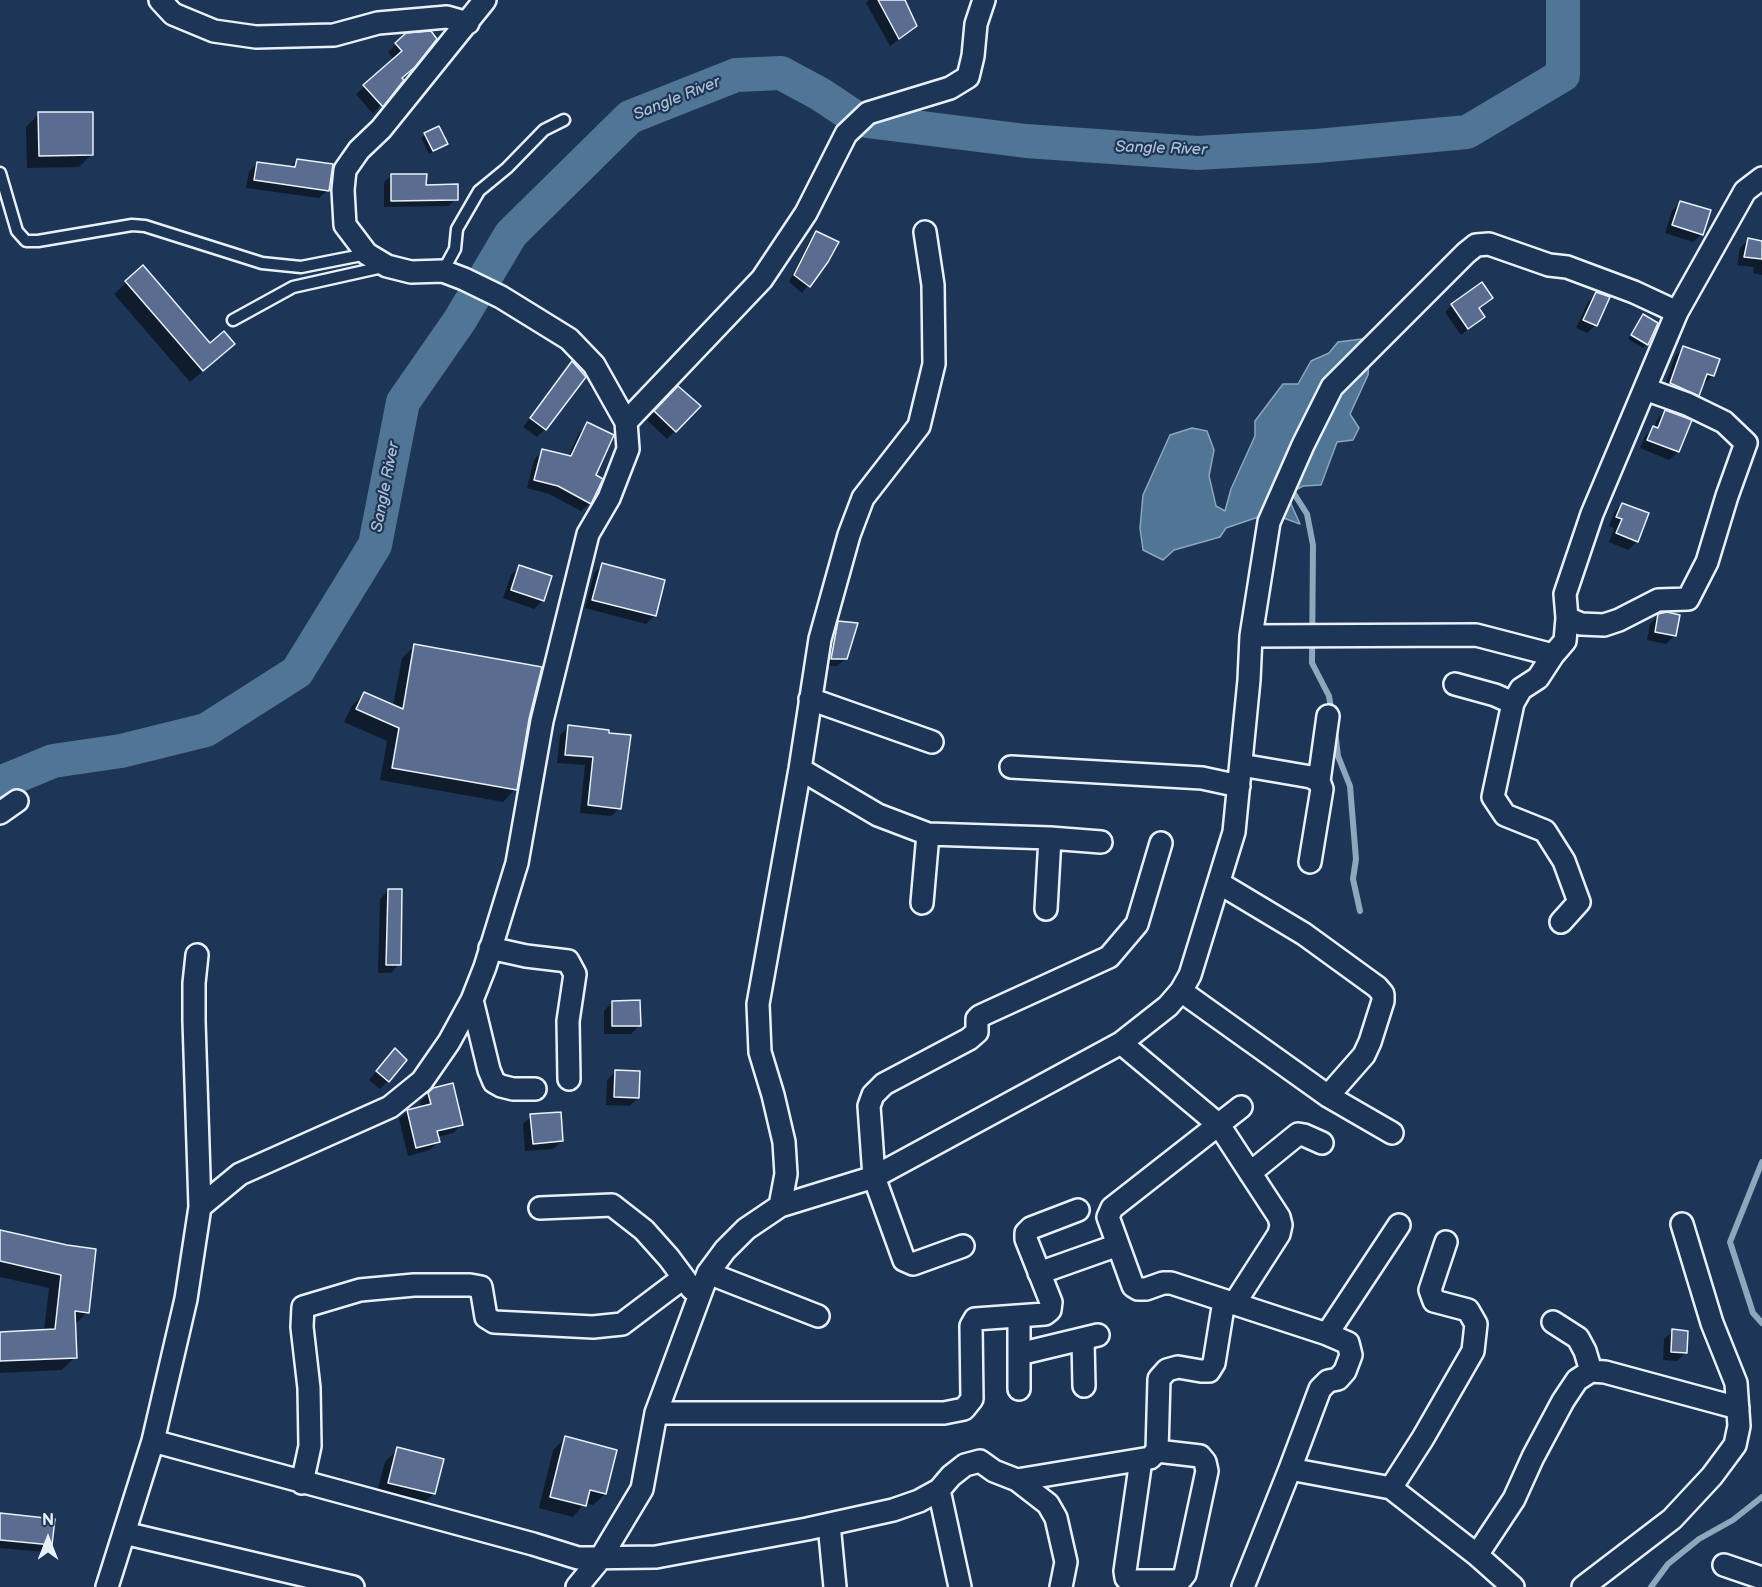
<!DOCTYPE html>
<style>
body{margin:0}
#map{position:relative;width:1762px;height:1587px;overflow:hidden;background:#1d3557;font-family:"Balsamiq Sans",sans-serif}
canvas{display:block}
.north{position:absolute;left:18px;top:1509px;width:60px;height:60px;-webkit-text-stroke:4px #1d3557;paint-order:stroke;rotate:0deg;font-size:16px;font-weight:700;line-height:24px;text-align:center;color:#e8f1f8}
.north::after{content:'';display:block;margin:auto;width:21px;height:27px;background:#e8f1f8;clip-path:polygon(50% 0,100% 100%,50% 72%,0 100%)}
</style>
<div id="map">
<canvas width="1762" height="1587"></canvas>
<div class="north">N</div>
</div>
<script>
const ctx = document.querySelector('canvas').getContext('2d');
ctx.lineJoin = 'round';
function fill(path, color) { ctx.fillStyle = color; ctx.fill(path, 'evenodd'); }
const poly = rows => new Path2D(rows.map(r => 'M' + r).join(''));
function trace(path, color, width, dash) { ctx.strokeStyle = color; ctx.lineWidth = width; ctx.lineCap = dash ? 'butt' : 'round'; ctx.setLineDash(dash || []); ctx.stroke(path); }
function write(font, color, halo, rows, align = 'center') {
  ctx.font = font + ' "Balsamiq Sans",sans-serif'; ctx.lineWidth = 4.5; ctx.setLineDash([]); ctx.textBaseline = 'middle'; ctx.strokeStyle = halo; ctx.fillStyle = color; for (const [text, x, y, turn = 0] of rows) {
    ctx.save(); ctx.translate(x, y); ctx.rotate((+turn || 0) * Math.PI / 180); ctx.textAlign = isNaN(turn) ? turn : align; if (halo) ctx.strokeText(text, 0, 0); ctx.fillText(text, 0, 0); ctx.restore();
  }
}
const water = poly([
 [1362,339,1379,354,1369,362,1368,375,1350,414,1359,428,1353,440,1337,442,1321,485,1303,486,1287,495,1300,524,1270,513,1226,528,1220,537,1174,550,1163,560,1143,550,1140,528,1143,495,1170,435,1192,428,1207,431,1214,450,1209,476,1216,506,1225,511,1231,489,1255,436,1255,421,1283,384,1298,384,1311,361,1329,353,1338,342,1362,339]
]);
fill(water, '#517594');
trace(water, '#8da7bc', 1.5);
fill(poly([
 [869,0,903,0,916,26,890,46,866,3],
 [406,35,400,79,402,80,373,114,356,94,394,60,388,52],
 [39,114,92,154,79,167,27,168,26,127],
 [425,134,446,144,429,154,421,138],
 [297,160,328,190,319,198,246,188,249,172,257,163,289,168],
 [392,175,456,199,449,206,384,207,384,182],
 [1680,202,1702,234,1693,242,1665,233,1672,211],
 [816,233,827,261,802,293,789,282,810,240],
 [1748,240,1762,242,1762,275,1753,273,1754,267,1737,265,1740,248],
 [143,268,221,356,190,382,114,294],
 [1597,293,1596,325,1587,333,1576,328,1588,302],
 [1491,298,1478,309,1484,317,1461,335,1445,312,1452,305],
 [1640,320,1647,344,1643,348,1628,339],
 [1684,348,1713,375,1704,384,1702,383,1698,395,1689,403,1663,392,1675,356],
 [572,363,545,429,537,437,523,427],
 [678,388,698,406,667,439,647,420],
 [1665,411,1678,452,1669,460,1640,448,1645,436,1654,428,1657,420],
 [587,424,594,475,590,503,581,511,549,494,527,488,534,460,542,451,568,457,579,433],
 [1622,504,1637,541,1628,550,1609,542,1614,528,1609,526,1614,513],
 [603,565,663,581,654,616,646,624,585,608,594,573],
 [520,566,543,600,534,609,503,598,511,575],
 [1659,615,1675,635,1666,644,1647,640,1650,624],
 [839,622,846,658,837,666,824,666,830,631],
 [415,646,528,718,515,789,503,802,380,780,387,741,344,722,352,706,364,693,393,706,402,658],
 [568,727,608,731,620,808,611,816,580,813,585,765,557,763,560,735],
 [388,890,399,964,391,973,378,973,380,899],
 [612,1002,640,1025,631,1034,604,1034,604,1011],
 [387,1058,388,1081,380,1089,369,1080],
 [615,1072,638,1098,630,1106,606,1105,607,1080],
 [433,1089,461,1125,453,1133,437,1137,438,1142,430,1150,408,1156,399,1119,408,1111,422,1108,420,1102],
 [531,1116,562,1141,553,1149,525,1151,523,1124],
 [0,1232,67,1247,87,1312,74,1326,75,1357,62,1370,0,1373,0,1333,44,1331,49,1288,0,1277],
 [1673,1331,1686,1352,1677,1361,1663,1360,1664,1339],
 [565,1438,605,1494,593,1505,585,1503,573,1517,539,1508,553,1450],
 [398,1449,433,1494,420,1507,376,1496,385,1462],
 [0,1515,51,1544,43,1552,0,1548]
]), '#0007');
trace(poly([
 [1293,492,1307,514,1313,545,1312,663,1329,696,1332,714],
 [1335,730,1338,756,1350,786,1356,859,1353,879,1360,911],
 [1762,1162,1730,1242,1753,1313,1762,1323],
 [1651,1587,1668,1564,1699,1539,1733,1520,1762,1497]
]), '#8da7bc', 6);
trace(poly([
 [0,783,53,761,121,751,206,730,297,672,375,545,403,402,460,320,511,234,630,117,736,75,781,73,820,94,859,120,1026,141,1197,153,1317,146,1467,132,1563,75,1563,0]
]), '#517594', 34);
const building = poly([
 [878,0,905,0,917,26,899,39,878,0],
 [431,31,437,39,415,67,402,78,404,80,383,107,363,85,402,51,395,43,406,33,431,31],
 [38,112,93,112,93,155,39,156,38,112],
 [439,126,448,144,433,151,424,133,439,126],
 [297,159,333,164,329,191,254,180,257,162,295,167,297,159],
 [391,174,427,174,426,185,458,184,458,200,391,201,391,174],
 [1680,201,1711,210,1703,235,1672,225,1680,201],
 [816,231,839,242,828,262,810,287,794,275,816,231],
 [1748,238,1762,241,1762,259,1744,257,1748,238],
 [143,265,210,343,224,331,235,344,203,371,125,281,143,265],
 [1482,282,1493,298,1479,308,1485,317,1468,329,1451,304,1482,282],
 [1596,292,1610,297,1597,326,1583,320,1596,292],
 [1643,314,1658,323,1648,345,1631,335,1643,314],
 [1683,346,1720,359,1714,376,1707,374,1699,396,1670,383,1683,346],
 [572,361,586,377,546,430,530,418,572,361],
 [678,386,701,406,676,432,654,411,678,386],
 [1665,410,1692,420,1679,452,1647,440,1653,426,1658,428,1665,410],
 [587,422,614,435,596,475,603,479,591,504,558,486,534,480,542,449,571,456,587,422],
 [1622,503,1649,513,1638,542,1616,533,1622,519,1616,517,1622,503],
 [602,563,665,580,656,616,592,600,602,563],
 [519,565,552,576,544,601,511,590,519,565],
 [1667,612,1680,615,1676,636,1655,632,1658,614,1667,612],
 [838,621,858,623,847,659,831,659,838,621],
 [414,644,542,667,529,719,517,790,392,768,399,728,356,709,364,692,403,709,414,644],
 [568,725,609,730,609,733,631,735,621,809,588,805,593,757,565,755,568,725],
 [388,889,402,889,401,965,386,965,388,889],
 [640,1000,641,1026,612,1026,612,1001,640,1000],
 [395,1048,407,1060,389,1082,376,1071,395,1048],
 [615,1070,640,1071,639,1098,614,1097,615,1070],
 [453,1083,463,1125,437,1131,440,1142,416,1148,407,1110,431,1104,428,1093,433,1088,453,1083],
 [561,1112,563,1141,533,1144,530,1114,561,1112],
 [0,1230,67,1245,96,1249,89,1313,75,1311,77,1358,0,1361,0,1332,55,1329,61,1275,0,1261,0,1230],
 [1672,1329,1688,1331,1687,1353,1671,1352,1672,1329],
 [565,1436,617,1450,606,1494,590,1490,586,1506,550,1497,565,1436],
 [397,1447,444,1459,435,1494,388,1483,397,1447],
 [0,1513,55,1519,52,1545,0,1540,0,1513]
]);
fill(building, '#5a6c90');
trace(building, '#e8f1f8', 1.5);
const service = poly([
 [0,173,17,231,26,241,38,241,132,225,145,226,262,263,301,267,367,254],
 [443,271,455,249,457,229,479,191,507,168,544,130,564,120],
 [233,320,293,287,387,266]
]);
const minor = poly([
 [160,0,173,14,214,31,256,37,334,35,378,23,447,17,468,23],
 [626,422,762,279,806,213,846,134,868,113,950,88,968,77,973,56,976,24,984,0],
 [1567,618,1581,624,1604,625,1619,620,1658,600,1688,599,1707,562,1727,496,1746,443,1724,422,1687,404,1645,389],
 [1251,636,1476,635,1553,655,1565,641,1567,618,1565,594,1592,514,1677,312,1745,191,1762,178],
 [1553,655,1538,678,1521,689,1513,703,1493,797,1505,815,1545,831,1564,861,1579,902,1561,922],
 [1455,684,1495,695,1513,703],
 [810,699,932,742],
 [1241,765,1311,777,1319,781,1322,789,1310,862],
 [1011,767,1202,778,1239,786],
 [800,769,878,815,928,834,1050,838,1101,842],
 [1319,781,1328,716],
 [0,813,17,801],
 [1219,883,1304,934,1377,987,1383,994,1383,1001,1370,1042,1364,1055,1328,1096],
 [922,903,928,834],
 [1046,909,1050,838],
 [490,948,526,956,568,961,575,974,568,1021,569,1079],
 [197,955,194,983,194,1021,200,1207],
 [1181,991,1328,1096,1392,1133],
 [472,1000,489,1070,494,1082,501,1086,513,1089,535,1089],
 [1121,1043,1219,1125,1279,1217,1281,1225,1279,1234,1234,1304],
 [1241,1107,1112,1208,1108,1217,1133,1286,1138,1289,1146,1289,1163,1283,1171,1283,1327,1334,1348,1343,1351,1355,1345,1371,1338,1379,1328,1381,1320,1389,1290,1469],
 [1250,1173,1298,1134,1304,1135,1322,1143],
 [780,1206,786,1174,784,1142,773,1095,760,1052,758,1004,800,769,820,639,849,535,863,498,919,426,934,364,933,285,925,232],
 [540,1208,612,1205,644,1230,669,1258,692,1289],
 [963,1246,913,1264,904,1260,874,1177,869,1106,873,1095,884,1084,969,1039,977,1032,977,1019,980,1016,1109,957,1137,924,1161,843],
 [708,1273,818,1316],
 [1039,1273,1118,1245],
 [1553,1322,1578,1338,1585,1351,1591,1371],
 [1327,1334,1399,1225],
 [1083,1340,1084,1386],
 [1019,1354,1098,1335],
 [1019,1389,1019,1316],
 [656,1413,944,1413,964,1409,972,1399,971,1326,975,1319,1045,1314,1050,1310,1051,1302,1026,1239,1026,1233,1031,1228,1078,1210],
 [153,1441,533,1544,578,1558,656,1557,807,1529,893,1510,919,1501,939,1490,951,1476,965,1465,980,1461,994,1471,1017,1480,1150,1458,1157,1451,1159,1379,1167,1370,1178,1367,1201,1371,1209,1371,1214,1363,1224,1301],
 [1141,1460,1125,1571,1126,1578,1130,1581,1177,1581,1181,1579,1185,1574,1207,1471,1205,1462,1200,1456,1157,1451],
 [1017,1480,1048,1504,1056,1518,1066,1562,1061,1587],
 [302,1483,310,1446,309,1388,302,1327,303,1307,360,1290,414,1285,470,1285,481,1287,486,1317,494,1322,593,1327,622,1324,683,1278],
 [1391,1488,1423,1438,1473,1351,1476,1324,1468,1310,1434,1301,1430,1290,1446,1242],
 [939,1490,960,1587],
 [829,1524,835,1587],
 [124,1533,353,1587],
 [1477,1555,1514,1499,1533,1457,1563,1401,1577,1380,1591,1371,1605,1372,1738,1408],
 [1724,1565,1762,1578],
 [107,1587,153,1441,186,1299,200,1207,240,1174,390,1107,422,1081,449,1042,472,1000,485,967,517,863,542,721,588,534,609,498,628,449,626,422,594,365,569,339,501,297,464,279,443,271,411,272,387,266,367,254,345,225,343,190,345,170,359,150,381,129,485,0],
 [577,1587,600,1559,642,1489,656,1413,708,1273,725,1250,746,1229,780,1206,874,1177,1121,1043,1168,1006,1181,991,1190,975,1234,832,1249,680,1251,636,1269,522,1303,445,1332,387,1466,253,1476,245,1489,244,1549,265,1567,267,1634,292,1677,312],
 [1243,1587,1290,1469,1391,1488,1477,1555,1513,1587],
 [1583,1587,1672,1519,1712,1476,1735,1445,1739,1426,1736,1383,1712,1323,1682,1224]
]);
trace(service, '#e8f1f8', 15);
trace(minor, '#e8f1f8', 26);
trace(service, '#1d3557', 10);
trace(minor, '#1d3557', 21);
write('italic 16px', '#acbfd0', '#1d3557', [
 ["Sangle River",677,99,-22],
 ["Sangle River",1161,149,2],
 ["Sangle River",386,487,-79]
]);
</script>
